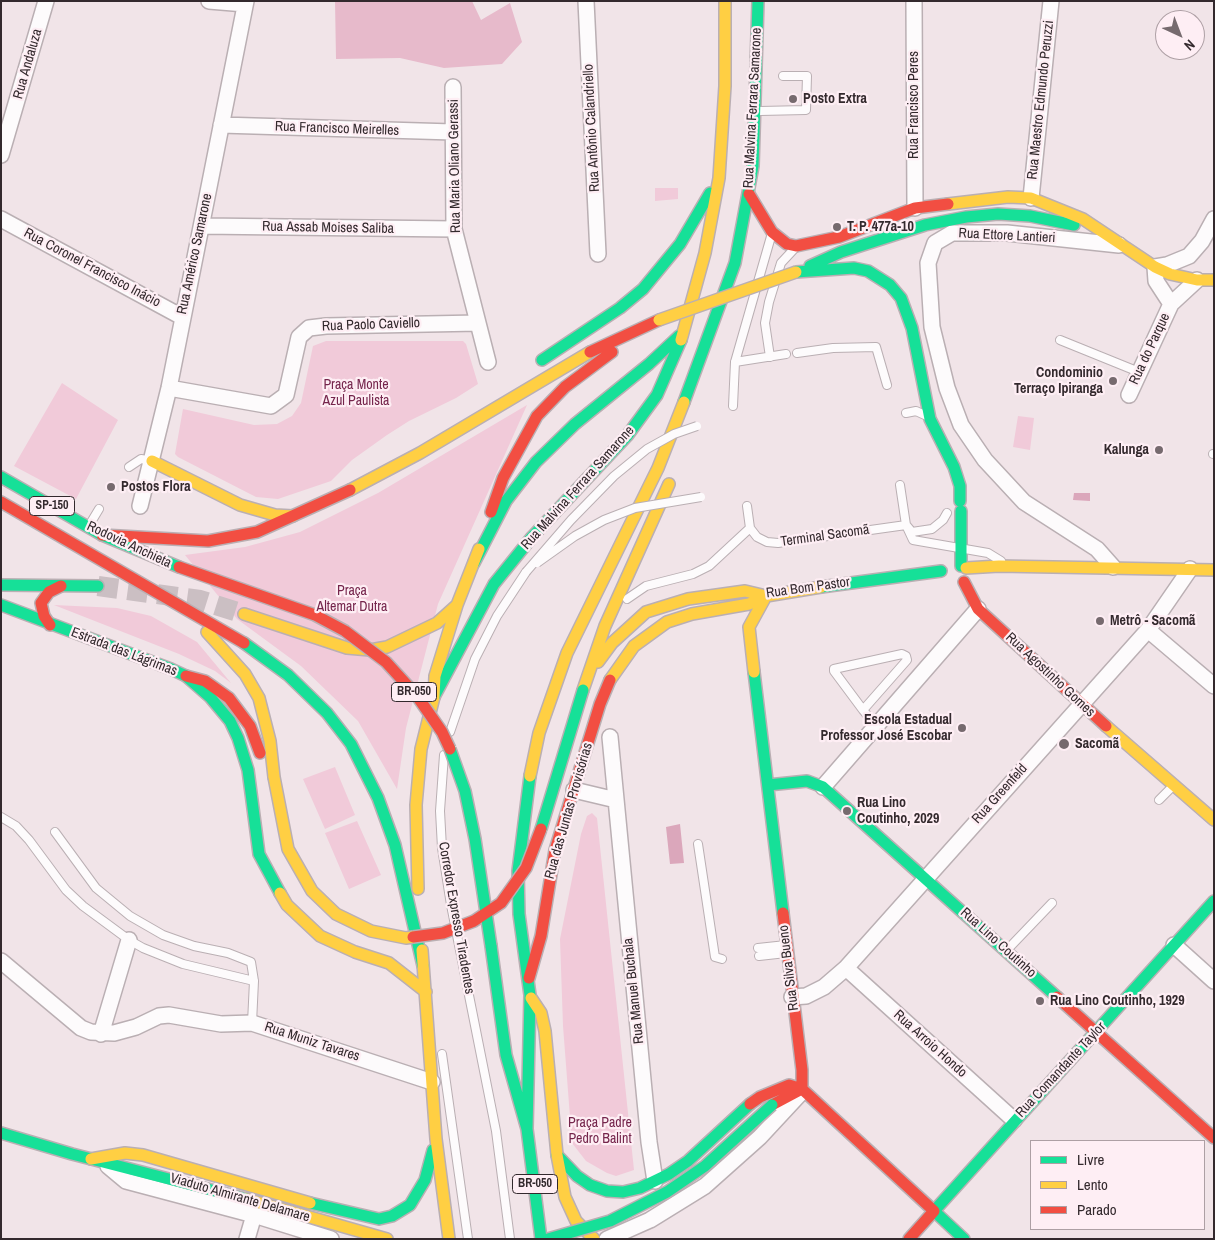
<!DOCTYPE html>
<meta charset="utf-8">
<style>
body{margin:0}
#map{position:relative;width:1215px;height:1240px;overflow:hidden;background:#f1e4e8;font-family:"Archivo Narrow",sans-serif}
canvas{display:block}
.frame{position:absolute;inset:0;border:2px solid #33292d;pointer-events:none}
.legend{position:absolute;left:1030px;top:1140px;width:175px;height:90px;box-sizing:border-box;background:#feeef4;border:1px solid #ad9fa4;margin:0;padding:6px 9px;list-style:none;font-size:15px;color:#33292d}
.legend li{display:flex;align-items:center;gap:10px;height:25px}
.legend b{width:25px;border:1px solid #ad9fa4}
.north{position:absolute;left:1155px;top:10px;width:50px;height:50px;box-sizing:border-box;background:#feeef4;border:1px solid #ad9fa4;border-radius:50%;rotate:137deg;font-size:14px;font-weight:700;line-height:20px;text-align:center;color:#33292d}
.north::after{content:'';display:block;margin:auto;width:18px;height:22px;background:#766a6e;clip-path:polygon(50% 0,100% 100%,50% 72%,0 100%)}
</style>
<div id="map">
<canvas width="1215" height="1240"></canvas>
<div class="frame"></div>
<ul class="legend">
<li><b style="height:6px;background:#16e098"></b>Livre</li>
<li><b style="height:6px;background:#ffcf43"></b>Lento</li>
<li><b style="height:6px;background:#f24e42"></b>Parado</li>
</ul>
<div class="north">N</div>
</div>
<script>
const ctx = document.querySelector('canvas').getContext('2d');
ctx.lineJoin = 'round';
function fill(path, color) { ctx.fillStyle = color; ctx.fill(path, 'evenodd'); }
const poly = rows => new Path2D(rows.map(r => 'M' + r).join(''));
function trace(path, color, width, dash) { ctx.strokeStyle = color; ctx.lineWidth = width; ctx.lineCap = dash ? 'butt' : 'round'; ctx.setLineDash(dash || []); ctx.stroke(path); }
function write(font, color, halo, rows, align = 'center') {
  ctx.font = font + ' "Archivo Narrow",sans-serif'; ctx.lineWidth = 4.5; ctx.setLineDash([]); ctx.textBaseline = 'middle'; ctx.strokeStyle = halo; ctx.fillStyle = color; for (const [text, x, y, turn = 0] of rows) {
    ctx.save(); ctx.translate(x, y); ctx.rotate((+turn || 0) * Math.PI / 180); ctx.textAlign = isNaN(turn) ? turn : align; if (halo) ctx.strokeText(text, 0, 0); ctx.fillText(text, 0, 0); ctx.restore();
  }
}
fill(poly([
 [655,188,678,188,678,199,655,201],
 [326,341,463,341,466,344,478,384,456,398,409,421,387,435,352,460,331,481,278,499,256,497,178,457,175,454,183,409,254,425,277,424,292,416,301,403,313,346],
 [62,383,118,420,76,499,14,466],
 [527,405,438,604,406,728,397,789,358,721,301,666,237,619,185,555,245,547,300,532,378,493],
 [1018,416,1034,418,1030,450,1013,447],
 [54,605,117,608,151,616,197,642,231,683,215,671,179,654],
 [335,767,355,815,325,829,303,779],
 [592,813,597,818,634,1170,616,1176,607,1173,586,1161,572,1143,563,1026,560,939,581,834,587,816],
 [357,821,381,875,349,889,325,833]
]), '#f1cad9');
fill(poly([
 [335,1,472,1,481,20,510,3,522,42,502,64,444,68,400,58,336,59]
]), '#e7bacb');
fill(poly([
 [1074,493,1090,493,1090,501,1073,500],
 [680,824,684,863,670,864,666,827]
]), '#dba7bb');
trace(poly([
 [98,586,200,600,244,614]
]), '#cbbfc3', 20, [20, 10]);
const lane = poly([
 [760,111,806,110,807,76,783,76],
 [1060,340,1139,372],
 [797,353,833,348,876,347,887,385],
 [770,357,765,323,769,302,781,263,795,248],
 [735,362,786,354],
 [733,406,735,362,772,233],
 [906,413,916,411,927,416],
 [1213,454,1214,454],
 [129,467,141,459,147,460],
 [900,485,906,525,913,540,988,553,1001,561],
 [747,506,750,528],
 [90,524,99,509],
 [907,526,912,532,932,529,943,520,947,513],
 [750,528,757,537,767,542,778,543,906,525],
 [627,599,646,586,693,574,709,566,750,528],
 [863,710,907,660,906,656,902,654,834,669,834,671,863,710,876,726],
 [450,732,475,659,497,616,526,572],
 [444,755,440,811,442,848,451,905,496,1131,510,1239],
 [1159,800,1174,785],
 [1,817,16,826,29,840,66,890,83,906,129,940,143,948,183,964,254,981],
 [55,832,96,888,130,916,163,935,194,946,228,953,251,962,254,981,252,1023],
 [698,844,715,957,722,959],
 [758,948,786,945],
 [1006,951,1052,903],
 [759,956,786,953],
 [442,1054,468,1239]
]);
const street = poly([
 [209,1,245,4],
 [586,1,598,254],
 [914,1,915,208],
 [453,87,454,229,488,362],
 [221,125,453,132],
 [1,155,46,1],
 [1031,198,1051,1],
 [1,219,182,317],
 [202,226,454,229],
 [1171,304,1156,281,1155,267,1167,265,1189,256,1202,241,1214,219],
 [169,388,271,406,286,395,299,337,309,328,326,326,478,323],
 [1129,395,1171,304,1197,280],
 [140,506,169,388,246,1],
 [1113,567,1097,549,1024,502,985,460,961,425,947,388,932,327,928,263,935,243,952,233,1007,233,1119,245],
 [1148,630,1214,686],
 [610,737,649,1142,655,1181],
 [823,787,978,609],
 [574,790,616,800],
 [1174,945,1214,981],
 [1,961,81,1028,91,1032,114,1033,136,1027,159,1016,169,1015,221,1024,252,1023,432,1082],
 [846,968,1014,1120],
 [792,997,806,996,824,987,846,968,1148,630,1190,569],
 [101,1034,129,940],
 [108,1166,126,1181,254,1215,331,1239],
 [247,1239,254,1215],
 [607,1239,650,1220,705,1186,760,1137,799,1095]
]);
const fast = poly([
 [810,266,841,252,925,225,966,217,998,214,1030,216,1074,225],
 [796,272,854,268,868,271,890,285,901,298,912,328,930,419,954,467,960,486,960,501],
 [542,360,620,308,643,289,680,244,710,193],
 [684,402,735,263,753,166,758,1],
 [1,477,102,535,179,567],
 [961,511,961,566],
 [474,563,506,501,536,462,575,424,649,364,679,336],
 [1,585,98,586],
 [821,587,941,571],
 [1,605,171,669,186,676,210,697,230,721,238,738,248,770,259,854,280,893],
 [244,643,288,675,327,713,351,744,378,798,395,845,423,966],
 [754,672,783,913],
 [434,697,494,584,532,537,627,436,657,395,681,340],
 [768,785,807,781,823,787,1057,997],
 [491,946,506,1055,527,1129,541,1239],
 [527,1129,530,995,519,914,518,871,530,776],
 [1,1133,72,1154,246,1199],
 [557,1155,577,1176,590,1185,607,1191,623,1192,640,1188,669,1174,688,1161,750,1104],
 [310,1203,379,1219,392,1216,410,1205,425,1180,433,1150],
 [964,1239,934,1211,1214,901]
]);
const slow = poly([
 [948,204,1008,197,1031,198,1083,219,1155,267,1170,274,1197,280,1214,280],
 [681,340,705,253,719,178,725,86,725,1],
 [152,461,240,505,275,515,293,516],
 [350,490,420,453,590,352],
 [966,568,999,566,1214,570],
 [244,614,347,648,370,650,387,647,437,623,457,605,479,549],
 [207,632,245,674,259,698,270,741,274,777],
 [598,662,612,643,646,612,688,599,745,591,766,596,821,587],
 [754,672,749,627,766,596],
 [610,680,634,646,667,622,692,614,749,604,766,596],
 [583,690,605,626,669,484],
 [1106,726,1214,820],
 [530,776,539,733,567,653,658,468,684,402],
 [418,889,416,805,421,749,434,697,435,676,457,605],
 [280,893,287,905,320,936,355,952,389,963,426,992],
 [422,950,436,1139,449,1239],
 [531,998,541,1013,545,1031,557,1155,565,1197,576,1221,594,1239],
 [91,1159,125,1153,143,1155,310,1203],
 [246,1199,387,1239]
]);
const jam = poly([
 [749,194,772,232,787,244,796,246,839,237,915,208,948,204],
 [590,352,659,320],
 [1,502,244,643],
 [491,512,503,478,537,416,565,387,612,352],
 [102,535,208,541,257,532,350,490],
 [964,582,978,609,1106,726],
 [50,625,44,616,41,603,49,592,61,586],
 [186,676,205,681,229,698,250,726,260,753],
 [529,978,541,936,555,850,600,704,610,680],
 [1057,997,1214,1138],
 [750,1104,760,1097,789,1085,802,1089,802,1070,783,913],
 [772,1105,802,1089,934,1211,909,1239]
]);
trace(lane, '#baafb3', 10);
trace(street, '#baafb3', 18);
trace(fast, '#baafb3', 14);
trace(slow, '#baafb3', 14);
trace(jam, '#baafb3', 14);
trace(lane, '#fdfbfc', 8);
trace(street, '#fdfbfc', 15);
trace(fast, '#16e098', 11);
trace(slow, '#ffcf43', 11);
trace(jam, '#f24e42', 11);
const laneBridge = poly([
 [537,563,575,536,604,520,635,508,701,497],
 [526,572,571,520,614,476,647,449,674,434,697,426]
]);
const fastBridge = poly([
 [450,749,465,791,475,839,491,946],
 [541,829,583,690],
 [548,1239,610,1221,667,1192,705,1166,772,1105]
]);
const slowBridge = poly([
 [659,320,796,272],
 [274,777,288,849,312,891,336,914,371,931,406,938,413,937]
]);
const jamBridge = poly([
 [179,567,315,615,345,631,386,662,417,696,442,732,450,749],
 [413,937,443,933,474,921,501,903,526,868,541,829]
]);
trace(laneBridge, '#baafb3', 10, []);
trace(fastBridge, '#baafb3', 14, []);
trace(slowBridge, '#baafb3', 14, []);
trace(jamBridge, '#baafb3', 14, []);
trace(laneBridge, '#fdfbfc', 8);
trace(fastBridge, '#16e098', 11);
trace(slowBridge, '#ffcf43', 11);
trace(jamBridge, '#f24e42', 11);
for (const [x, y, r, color] of [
 [793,99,5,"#766a6e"],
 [837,227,5,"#766a6e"],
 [1113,381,5,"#766a6e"],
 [1159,450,5,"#766a6e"],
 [111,487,5,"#766a6e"],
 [1100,621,5,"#766a6e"],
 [962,728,5,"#766a6e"],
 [1064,744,6,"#766a6e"],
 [847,811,5,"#766a6e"],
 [1040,1001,5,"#766a6e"]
]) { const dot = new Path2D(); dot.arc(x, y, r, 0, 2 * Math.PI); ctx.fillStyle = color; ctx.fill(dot); trace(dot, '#feeef4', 2); }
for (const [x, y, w] of [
 [52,506,45],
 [414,692,45],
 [535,1184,45]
]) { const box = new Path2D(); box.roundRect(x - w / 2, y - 9.5, w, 19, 4); ctx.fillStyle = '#feeef4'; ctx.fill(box); trace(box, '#33292d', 1); }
write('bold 12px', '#33292d', null, [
 ["SP-150",52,506],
 ["BR-050",414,692],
 ["BR-050",535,1184]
]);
write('14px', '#33292d', '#feeef4', [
 ["Rua Andaluza",28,64,-74],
 ["Rua Maestro Edmundo Peruzzi",1041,100,-84],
 ["Rua Francisco Peres",914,105,-90],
 ["Rua Malvina Ferrara Samarone",753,108,-87],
 ["Rua Antônio Calandriello",592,128,-93],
 ["Rua Francisco Meirelles",337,129,2],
 ["Rua Maria Oliano Gerassi",455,166,-91],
 ["Rua Assab Moises Saliba",328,228,1],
 ["Rua Ettore Lantieri",1007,236,3],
 ["Rua Américo Samarone",195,254,-78],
 ["Rua Coronel Francisco Inácio",92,268,28],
 ["Rua Paolo Caviello",371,325,-2],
 ["Rua do Parque",1150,349,-65],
 ["Rua Malvina Ferrara Samarone",578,488,-48],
 ["Terminal Sacomã",825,536,-8],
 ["Rodovia Anchieta",129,545,25],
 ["Rua Bom Pastor",808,588,-8],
 ["Estrada das Lágrimas",124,652,21],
 ["Rua Agostinho Gomes",1050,675,43],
 ["Rua Greenfeld",1000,794,-48],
 ["Rua das Juntas Provisórias",569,811,-74],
 ["Corredor Expresso Tiradentes",456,918,80],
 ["Rua Lino Coutinho",998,943,42],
 ["Rua Silva Bueno",789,968,-97],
 ["Rua Manuel Buchala",634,991,-96],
 ["Rua Muniz Tavares",312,1042,18],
 ["Rua Arroio Hondo",930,1044,42],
 ["Rua Comandante Taylor",1061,1070,-47],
 ["Viaduto Almirante Delamare",240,1198,16]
]);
write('bold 14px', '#33292d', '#feeef4', [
 ["Posto Extra",803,99],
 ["T. P. 477a-10",847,227],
 ["Condominio",1103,373,"right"],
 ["Terraço Ipiranga",1103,389,"right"],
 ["Kalunga",1149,450,"right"],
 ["Postos Flora",121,487],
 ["Metrô - Sacomã",1110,621],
 ["Escola Estadual",952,720,"right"],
 ["Professor José Escobar",952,736,"right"],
 ["Sacomã",1075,744],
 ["Rua Lino",857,803],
 ["Coutinho, 2029",857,819],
 ["Rua Lino Coutinho, 1929",1050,1001]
], 'left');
write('14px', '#75254c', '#feeef4', [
 ["Praça Monte",356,385],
 ["Azul Paulista",356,401],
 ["Praça",352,591],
 ["Altemar Dutra",352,607],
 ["Praça Padre",600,1123],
 ["Pedro Balint",600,1139]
]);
</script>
